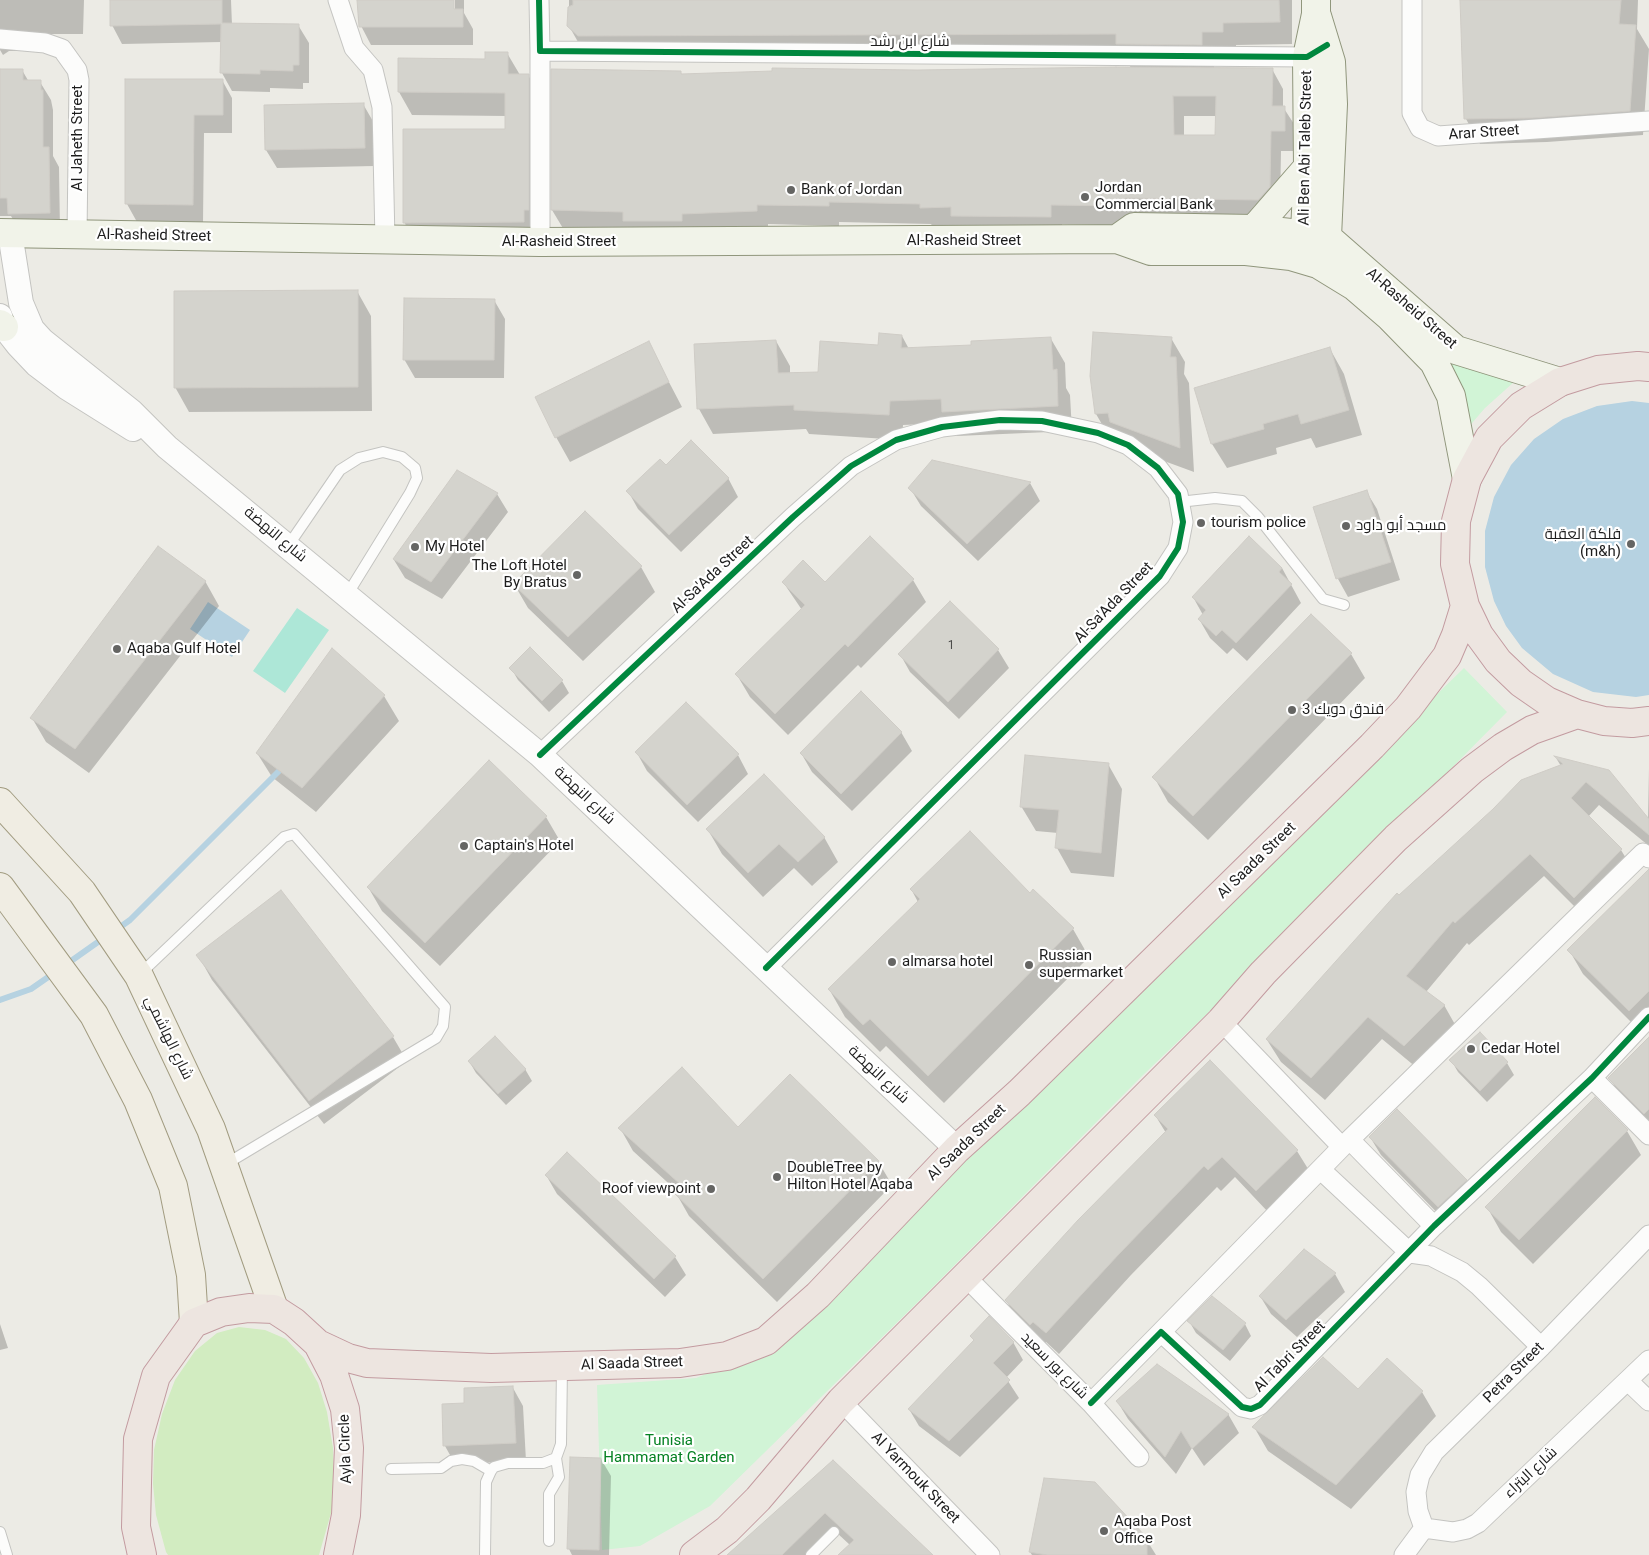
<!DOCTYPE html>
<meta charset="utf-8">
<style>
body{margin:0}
canvas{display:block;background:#ecebe5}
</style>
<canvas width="1649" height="1555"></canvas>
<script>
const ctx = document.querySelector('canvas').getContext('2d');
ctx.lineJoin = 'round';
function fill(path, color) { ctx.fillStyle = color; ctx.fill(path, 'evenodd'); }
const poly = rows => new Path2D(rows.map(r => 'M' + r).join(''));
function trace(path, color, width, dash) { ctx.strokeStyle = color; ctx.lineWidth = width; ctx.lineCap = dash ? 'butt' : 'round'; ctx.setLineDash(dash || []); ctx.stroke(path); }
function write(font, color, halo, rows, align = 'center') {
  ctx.font = font + ' Roboto,Cairo,sans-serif'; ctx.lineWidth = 4.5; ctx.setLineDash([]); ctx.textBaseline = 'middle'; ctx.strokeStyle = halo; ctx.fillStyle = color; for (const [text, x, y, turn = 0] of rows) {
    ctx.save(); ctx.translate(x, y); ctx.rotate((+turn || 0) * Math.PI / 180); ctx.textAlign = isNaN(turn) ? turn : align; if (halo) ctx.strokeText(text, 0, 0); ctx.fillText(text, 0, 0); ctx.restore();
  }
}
fill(poly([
 [239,1327,265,1330,286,1339,304,1358,318,1383,327,1412,333,1448,334,1477,333,1506,319,1555,168,1555,166,1552,156,1515,153,1484,154,1450,162,1414,175,1380,195,1351,217,1333]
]), '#d2ecc1');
fill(poly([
 [1342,262,1514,382,1485,408,1466,430,1457,396],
 [1464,668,1507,712,1237,985,1142,1076,919,1301,710,1506,640,1546,602,1550,597,1385,696,1378,775,1347,933,1183]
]), '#d1f4d6');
fill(poly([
 [297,608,329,630,285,693,253,671]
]), '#ade7d7');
fill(poly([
 [1632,401,1649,403,1649,695,1636,697,1593,692,1553,674,1522,648,1506,626,1494,601,1485,567,1485,531,1494,497,1511,465,1534,439,1563,419,1597,406],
 [208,602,250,630,232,657,190,629]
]), '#b6d2e1');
fill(poly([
 [0,0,84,0,83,34,21,34,21,51,9,51,3,55,0,50],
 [111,0,231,0,232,25,298,25,309,43,309,83,303,83,303,89,270,88,270,92,232,91,222,73,222,42,122,44,112,25],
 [358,0,453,0,453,16,455,16,455,0,464,0,464,13,473,29,473,45,371,45,358,20],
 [569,0,1292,0,1292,44,1236,45,1236,54,1214,55,1214,69,1272,69,1283,89,1283,107,1296,127,1296,151,1281,151,1280,208,1270,220,1136,226,1062,224,1062,237,933,227,931,224,839,222,839,226,768,224,768,231,564,230,552,210,681,73,682,75,1131,68,1124,57,582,49,569,26],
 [1184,116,1217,116,1217,136,1184,136],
 [1461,0,1638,0,1637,29,1649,49,1643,135,1547,142,1480,144,1466,119],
 [507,53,520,75,528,75,541,98,541,232,418,246,404,222,506,130,506,116,412,115,399,92],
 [0,70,22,70,29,82,40,82,51,100,53,110,53,156,59,167,60,231,20,232,11,216,0,216],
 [126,80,222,80,232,98,232,133,204,133,203,223,137,222,127,204],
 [363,104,374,123,375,166,277,168,266,150],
 [357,291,371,316,372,411,189,412,175,387],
 [494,300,505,319,504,378,415,378,404,359],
 [902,336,909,349,973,347,1051,339,1065,363,1066,388,1070,395,1072,431,957,436,949,423,903,425,902,440,809,434,806,429,713,434,699,409,695,345,776,341,790,366,790,374,819,373],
 [1171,338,1185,362,1184,374,1189,383,1194,472,1126,447,1110,438,1096,414],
 [648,342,682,407,570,462,556,437],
 [1330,349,1344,374,1362,435,1316,448,1311,438,1276,448,1277,454,1227,468,1212,444,1196,389],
 [728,478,738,497,681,552,638,509,628,491],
 [1030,483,1040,501,978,561,921,506,910,488],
 [1366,491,1377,509,1400,580,1348,597,1338,579,1314,508],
 [497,494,508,512,442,599,405,578,394,560],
 [585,512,641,567,655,592,583,661,528,608,514,584],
 [870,538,913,580,926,602,861,668,858,665,788,735,750,697,737,675,802,610,783,582,825,584],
 [1282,568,1301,603,1247,661,1233,648,1227,654,1210,638,1199,619,1203,615,1193,597],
 [205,581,219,606,89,773,46,742,32,718],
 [332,650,384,696,399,721,316,812,272,777,257,753],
 [998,650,1009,668,959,719,910,672,900,654],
 [1351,654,1365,678,1208,840,1168,802,1154,777],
 [511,668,562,681,569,693,549,712,518,680],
 [901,732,912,751,852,811,812,772,801,753],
 [637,753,738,755,748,774,698,822,647,771],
 [1556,758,1648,819,1649,768,1649,846,1599,805,1588,817,1621,850,1635,873,1588,920,1544,876,1469,945,1467,943,1426,992,1444,1005,1457,1028,1417,1068,1382,1039,1325,1100,1281,1062,1267,1040,1399,896,1561,766],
 [489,762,546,817,560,841,440,966,382,911,368,887],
 [1108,764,1122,789,1114,877,1071,873,1057,848,1058,833,1036,831,1021,806],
 [708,830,824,837,838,862,812,886,794,868,763,897,722,854],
 [1649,877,1649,1029,1644,1035,1583,974,1569,950],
 [911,889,1030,894,1073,929,1089,957,944,1103,886,1046,880,1052,845,1017,829,989,918,902],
 [198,955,393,1037,407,1061,324,1124,212,980],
 [1480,1034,1507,1063,1514,1075,1487,1102,1458,1072,1451,1060],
 [1649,1039,1649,1127,1624,1103,1610,1078],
 [469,1061,525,1069,532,1081,506,1105,476,1073],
 [1155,1115,1297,1151,1310,1172,1268,1212,1235,1177,1221,1191,1217,1187,1131,1275,1059,1354,1046,1342,1043,1346,1018,1321,1006,1300,1166,1133],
 [620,1128,738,1129,878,1161,892,1185,777,1302,689,1216,676,1193,677,1191,633,1151],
 [1627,1131,1641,1155,1533,1264,1501,1232,1487,1207],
 [1370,1137,1466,1181,1476,1199,1449,1225,1381,1155],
 [546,1175,675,1257,686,1275,665,1297,557,1194],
 [1335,1274,1345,1292,1297,1337,1271,1314,1260,1296],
 [1189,1321,1245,1324,1251,1336,1230,1361,1196,1333],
 [0,1324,8,1348,0,1350],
 [971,1336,1013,1342,1023,1360,1006,1378,1019,1398,960,1457,919,1426,909,1409,974,1341],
 [513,1388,523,1406,526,1461,455,1464,445,1446,466,1404],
 [1358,1391,1422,1392,1436,1416,1351,1509,1268,1451,1254,1427],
 [1117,1401,1228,1414,1239,1433,1204,1466,1192,1448,1176,1474,1128,1419],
 [601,1459,611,1476,609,1555,572,1555,569,1549],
 [833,1462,932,1555,840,1555,850,1545,837,1533,814,1555,729,1555],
 [1146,1539,1156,1555,1032,1555,1030,1552]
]), '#0003');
trace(poly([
 [116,930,130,920,279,771],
 [64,966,105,937],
 [0,1000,31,989,54,973]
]), '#b6d2e1', 6);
const building = poly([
 [110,0,222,0,222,23,299,24,299,65,293,65,293,71,260,70,260,74,220,73,221,24,110,26,110,0],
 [357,0,454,0,454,9,463,9,463,27,359,27,357,0],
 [573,0,1279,0,1280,22,1223,23,1223,32,1202,32,1202,45,1116,44,1116,34,578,36,567,26,568,7,573,5,573,0],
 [1460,0,1621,0,1619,24,1636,25,1630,111,1532,118,1464,119,1460,0],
 [485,52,508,52,508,74,529,74,529,210,524,210,524,222,403,223,403,129,505,129,505,93,398,92,398,58,485,59,485,52],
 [1116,67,1273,68,1272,106,1285,106,1285,131,1271,131,1270,187,1258,200,1125,198,1125,206,1051,205,1051,217,951,216,951,207,920,208,920,204,829,202,829,206,757,205,757,211,682,214,682,221,623,221,623,212,551,210,551,69,681,71,681,74,772,71,772,68,917,70,1116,67],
 [1173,96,1216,96,1215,135,1174,135,1173,96],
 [0,69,23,69,23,80,41,80,41,90,43,90,43,147,49,147,50,213,8,214,7,198,0,198,0,69],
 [125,79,223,79,223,115,194,115,193,205,125,204,125,79],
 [364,103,365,148,265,150,264,105,364,103],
 [358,290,358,387,174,388,174,291,358,290],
 [404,298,495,299,494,360,403,360,404,298],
 [1093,332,1172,337,1170,357,1176,357,1180,448,1110,422,1108,413,1095,414,1090,376,1093,332],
 [879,333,902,335,901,348,971,345,971,341,1051,337,1053,370,1057,369,1058,406,942,412,941,399,890,401,889,415,794,410,794,405,697,409,694,344,776,340,778,373,818,372,820,341,878,345,879,333],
 [649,341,669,382,555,438,535,397,649,341],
 [1330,347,1349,410,1301,424,1298,414,1263,424,1264,429,1211,444,1194,388,1330,347],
 [691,440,729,478,669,535,626,491,660,459,666,465,691,440],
 [932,460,1031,482,967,544,908,488,932,460],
 [457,470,498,493,431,582,393,559,457,470],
 [1367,490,1391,562,1336,579,1313,507,1367,490],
 [585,511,642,566,568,637,513,584,585,511],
 [870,536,914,579,848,647,845,644,775,714,735,674,805,605,782,582,803,560,825,582,870,536],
 [1249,536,1282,568,1279,572,1292,584,1236,643,1222,630,1216,636,1198,619,1206,610,1192,597,1249,536],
 [158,546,206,581,75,749,30,718,158,546],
 [950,601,999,649,948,702,898,654,950,601],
 [1311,614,1352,653,1193,816,1152,777,1311,614],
 [530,647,563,680,542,701,509,668,530,647],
 [332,648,385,695,302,788,256,753,332,648],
 [861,691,902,732,841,794,800,753,861,691],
 [686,702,739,754,687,805,635,752,686,702],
 [1025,755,1109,763,1101,853,1055,848,1059,810,1020,807,1025,755],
 [1554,756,1609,770,1649,819,1649,835,1586,782,1571,798,1622,849,1574,898,1530,854,1455,923,1453,921,1406,976,1445,1005,1404,1046,1368,1017,1311,1078,1266,1039,1397,893,1399,895,1493,809,1521,780,1563,764,1554,756],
 [489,760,547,816,425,943,367,887,489,760],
 [764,774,825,837,798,862,779,844,748,873,706,829,764,774],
 [970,831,1030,893,1033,889,1074,928,928,1076,870,1019,863,1025,828,989,920,899,910,889,970,831],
 [1649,869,1649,991,1629,1011,1567,950,1649,869],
 [281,890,394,1036,309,1101,196,955,281,890],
 [1480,1032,1508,1062,1480,1091,1449,1060,1480,1032],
 [495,1036,526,1069,498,1094,468,1061,495,1036],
 [1649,1037,1649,1109,1644,1114,1608,1078,1649,1037],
 [1210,1060,1298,1150,1256,1191,1222,1157,1208,1170,1204,1166,1119,1254,1046,1333,1033,1322,1030,1325,1005,1300,1078,1220,1168,1129,1154,1115,1210,1060],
 [682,1067,738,1127,790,1074,879,1161,763,1279,674,1193,681,1185,618,1128,682,1067],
 [1595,1097,1628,1130,1519,1240,1485,1207,1595,1097],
 [1397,1109,1467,1180,1438,1207,1369,1137,1397,1109],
 [567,1152,676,1256,654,1279,545,1175,567,1152],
 [1304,1249,1336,1273,1286,1320,1259,1296,1304,1249],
 [1212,1296,1246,1323,1223,1350,1187,1321,1212,1296],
 [989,1316,1014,1342,993,1363,1010,1380,949,1441,908,1409,974,1340,970,1336,989,1316],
 [1323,1357,1358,1389,1387,1358,1423,1391,1336,1485,1252,1427,1323,1357],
 [1157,1364,1229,1414,1192,1449,1181,1431,1165,1457,1116,1401,1157,1364],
 [513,1386,516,1443,443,1446,442,1404,464,1403,464,1388,513,1386],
 [570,1457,601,1458,599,1550,567,1549,570,1457],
 [833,1460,933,1555,838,1555,854,1540,825,1513,782,1555,727,1555,833,1460],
 [1044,1478,1095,1482,1147,1538,1147,1555,1047,1555,1029,1552,1044,1478]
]);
fill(building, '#d4d3cd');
trace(building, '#cfccc6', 1);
const service = poly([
 [1179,502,1215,498,1242,501,1258,517,1323,599,1344,605],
 [288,546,340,470,359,458,383,452,402,457,415,468,417,478,410,493,347,595],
 [139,975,284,837,294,834,445,1007,443,1026,436,1038,226,1164],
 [391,1469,441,1468,451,1461,462,1459,474,1461,491,1471],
 [0,1532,7,1555],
 [549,1541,549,1494,559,1477,556,1458],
 [485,1555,486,1482,491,1471,494,1467,508,1463,543,1463,556,1458,561,1444,562,1366],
 [811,1555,834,1532]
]);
const minor = poly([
 [338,0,354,48,373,70,382,107,385,240],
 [539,0,540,51,1307,57,1316,52],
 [1412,0,1412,113,1420,128,1438,136,1649,121],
 [0,39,45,43,62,49,77,70,79,80,77,235],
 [540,242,540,51],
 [540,755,793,517,851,466,896,440,942,427,1000,420,1042,421,1098,433,1128,445,1158,468,1178,494,1183,522,1178,548,1160,576,766,968],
 [1221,1021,1342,1147,1643,853,1649,858],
 [1592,1078,1649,1135],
 [1350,1140,1434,1226],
 [1321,1170,1410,1253],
 [1410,1253,1431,1256,1462,1272,1479,1286,1541,1347],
 [966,1277,1091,1403,1139,1457],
 [1161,1332,1342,1147],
 [1628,1381,1649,1401],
 [841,1401,990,1555],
 [1091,1403,1161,1332,1242,1407,1251,1409,1260,1405,1434,1226,1592,1078,1649,1017],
 [1424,1528,1418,1511,1416,1492,1420,1475,1434,1452,1541,1347,1649,1235],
 [1424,1528,1453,1532,1467,1529,1478,1523,1649,1360],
 [1404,1555,1424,1528]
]);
const tertiary = poly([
 [10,233,21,303,32,329,43,341,132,412,167,447,540,755,957,1149],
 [0,316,4,327,18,345,37,365,66,387,133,429]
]);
const secondary = poly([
 [1317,16,1331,62,1333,104,1327,237,1321,254],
 [1254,229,1308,167],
 [0,233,540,242,1117,239,1151,251,1246,251,1291,256,1318,264,1354,286,1390,317,1434,362,1451,396,1467,479],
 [1117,239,1134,227,1254,229,1327,237,1456,350,1560,382],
 [1311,249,1305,233,1308,167,1307,57,1316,14,1316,0],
 [0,324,4,327]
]);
const primary = poly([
 [0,802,82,892,139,976,211,1129,274,1309],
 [0,887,94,1015,138,1100,173,1186,191,1275,194,1323]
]);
const trunk = poly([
 [1649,367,1638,366,1598,370,1560,382,1521,406,1489,438,1467,479,1456,521,1455,564,1465,606,1479,635,1498,661,1521,683,1547,701,1577,714,1604,721,1632,723,1649,721],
 [318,1344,348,1358,367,1363,491,1368,680,1363,727,1356,766,1341,818,1295,957,1149,1019,1093,1372,746,1408,708,1447,656,1456,635,1465,606],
 [142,1555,136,1527,138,1439,156,1376,194,1323,221,1312,249,1308,274,1309,294,1322,318,1344,334,1375,345,1409,349,1448,346,1515,338,1555],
 [694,1555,727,1530,758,1499,841,1401,1221,1021,1263,973,1396,838,1472,770,1503,747,1532,730,1577,714]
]);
trace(service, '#c4c4c1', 12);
trace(minor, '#c4c4c1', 21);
trace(tertiary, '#c4c4c1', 26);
trace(secondary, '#90967c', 30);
trace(primary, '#a29c81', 30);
trace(trunk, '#c39ba0', 30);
trace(service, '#fcfcfb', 10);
trace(minor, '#fcfcfb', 19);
trace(tertiary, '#fcfcfb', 24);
trace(secondary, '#f1f3e9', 28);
trace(primary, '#f0ede3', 28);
trace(trunk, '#ede5e0', 28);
trace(poly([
 [539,0,540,51,1307,57,1327,45],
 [540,755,793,517,851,466,896,440,942,427,1000,420,1042,421,1098,433,1128,445,1158,468,1178,494,1183,522,1178,548,1160,576,766,968],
 [1091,1403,1161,1332,1242,1407,1251,1409,1260,1405,1434,1226,1592,1078,1649,1017]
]), '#00873e', 6);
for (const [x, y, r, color] of [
 [791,190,5,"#656563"],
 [1085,197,5,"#656563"],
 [1201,523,5,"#656563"],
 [1346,526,5,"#656563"],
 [1631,544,5,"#656563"],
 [415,547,5,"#656563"],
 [577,575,5,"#656563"],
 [117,649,5,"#656563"],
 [1292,710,5,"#656563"],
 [464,846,5,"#656563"],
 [892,962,5,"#656563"],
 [1029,965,5,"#656563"],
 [1471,1049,5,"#656563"],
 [777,1177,5,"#656563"],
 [711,1189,5,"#656563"],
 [1104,1531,5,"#656563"]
]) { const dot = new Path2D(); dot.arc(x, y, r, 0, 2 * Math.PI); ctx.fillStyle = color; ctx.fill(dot); trace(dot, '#fff', 2); }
write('12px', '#4c4c4a', null, [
 ["1",951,646]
]);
write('15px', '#1d1d1d', '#fff', [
 ["شارع ابن رشد",910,42],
 ["Arar Street",1484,133,-4],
 ["Al Jaheth Street",78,138,-90],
 ["Ali Ben Abi Taleb Street",1306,148,-89],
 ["Al-Rasheid Street",154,236,1],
 ["Al-Rasheid Street",964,241],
 ["Al-Rasheid Street",559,242],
 ["Al-Rasheid Street",1411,309,41],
 ["شارع النهضة",275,535,40],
 ["Al-Sa'Ada Street",713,575,-43],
 ["Al-Sa'Ada Street",1114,603,-46],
 ["شارع النهضة",584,796,43],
 ["Al Saada Street",1257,861,-44],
 ["شارع الهاشمي",168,1038,64],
 ["شارع النهضة",878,1075,43],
 ["Al Saada Street",967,1143,-44],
 ["Al Tabri Street",1290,1357,-45],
 ["Al Saada Street",632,1364,-2],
 ["شارع بور سعيد",1054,1366,45],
 ["Petra Street",1514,1373,-45],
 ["Ayla Circle",346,1449,-92],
 ["شارع البتراء",1531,1473,-43],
 ["Al Yarmouk Street",915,1478,46]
]);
write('15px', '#1d1d1d', '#fff', [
 ["Jordan",1095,188],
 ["Commercial Bank",1095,205],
 ["Bank of Jordan",801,190],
 ["tourism police",1211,523],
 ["مسجد أبو داود",1356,526],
 ["فلكة العقبة",1621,535,"right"],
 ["(m&h)",1621,552,"right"],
 ["My Hotel",425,547],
 ["The Loft Hotel",567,566,"right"],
 ["By Bratus",567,583,"right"],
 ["Aqaba Gulf Hotel",127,649],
 ["فندق دويك 3",1302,710],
 ["Captain's Hotel",474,846],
 ["Russian",1039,956],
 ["supermarket",1039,973],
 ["almarsa hotel",902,962],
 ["Cedar Hotel",1481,1049],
 ["DoubleTree by",787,1168],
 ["Hilton Hotel Aqaba",787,1185],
 ["Roof viewpoint",701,1189,"right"],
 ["Aqaba Post",1114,1522],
 ["Office",1114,1539]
], 'left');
write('15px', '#058122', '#fff', [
 ["Tunisia",669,1441],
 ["Hammamat Garden",669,1458]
]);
</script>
